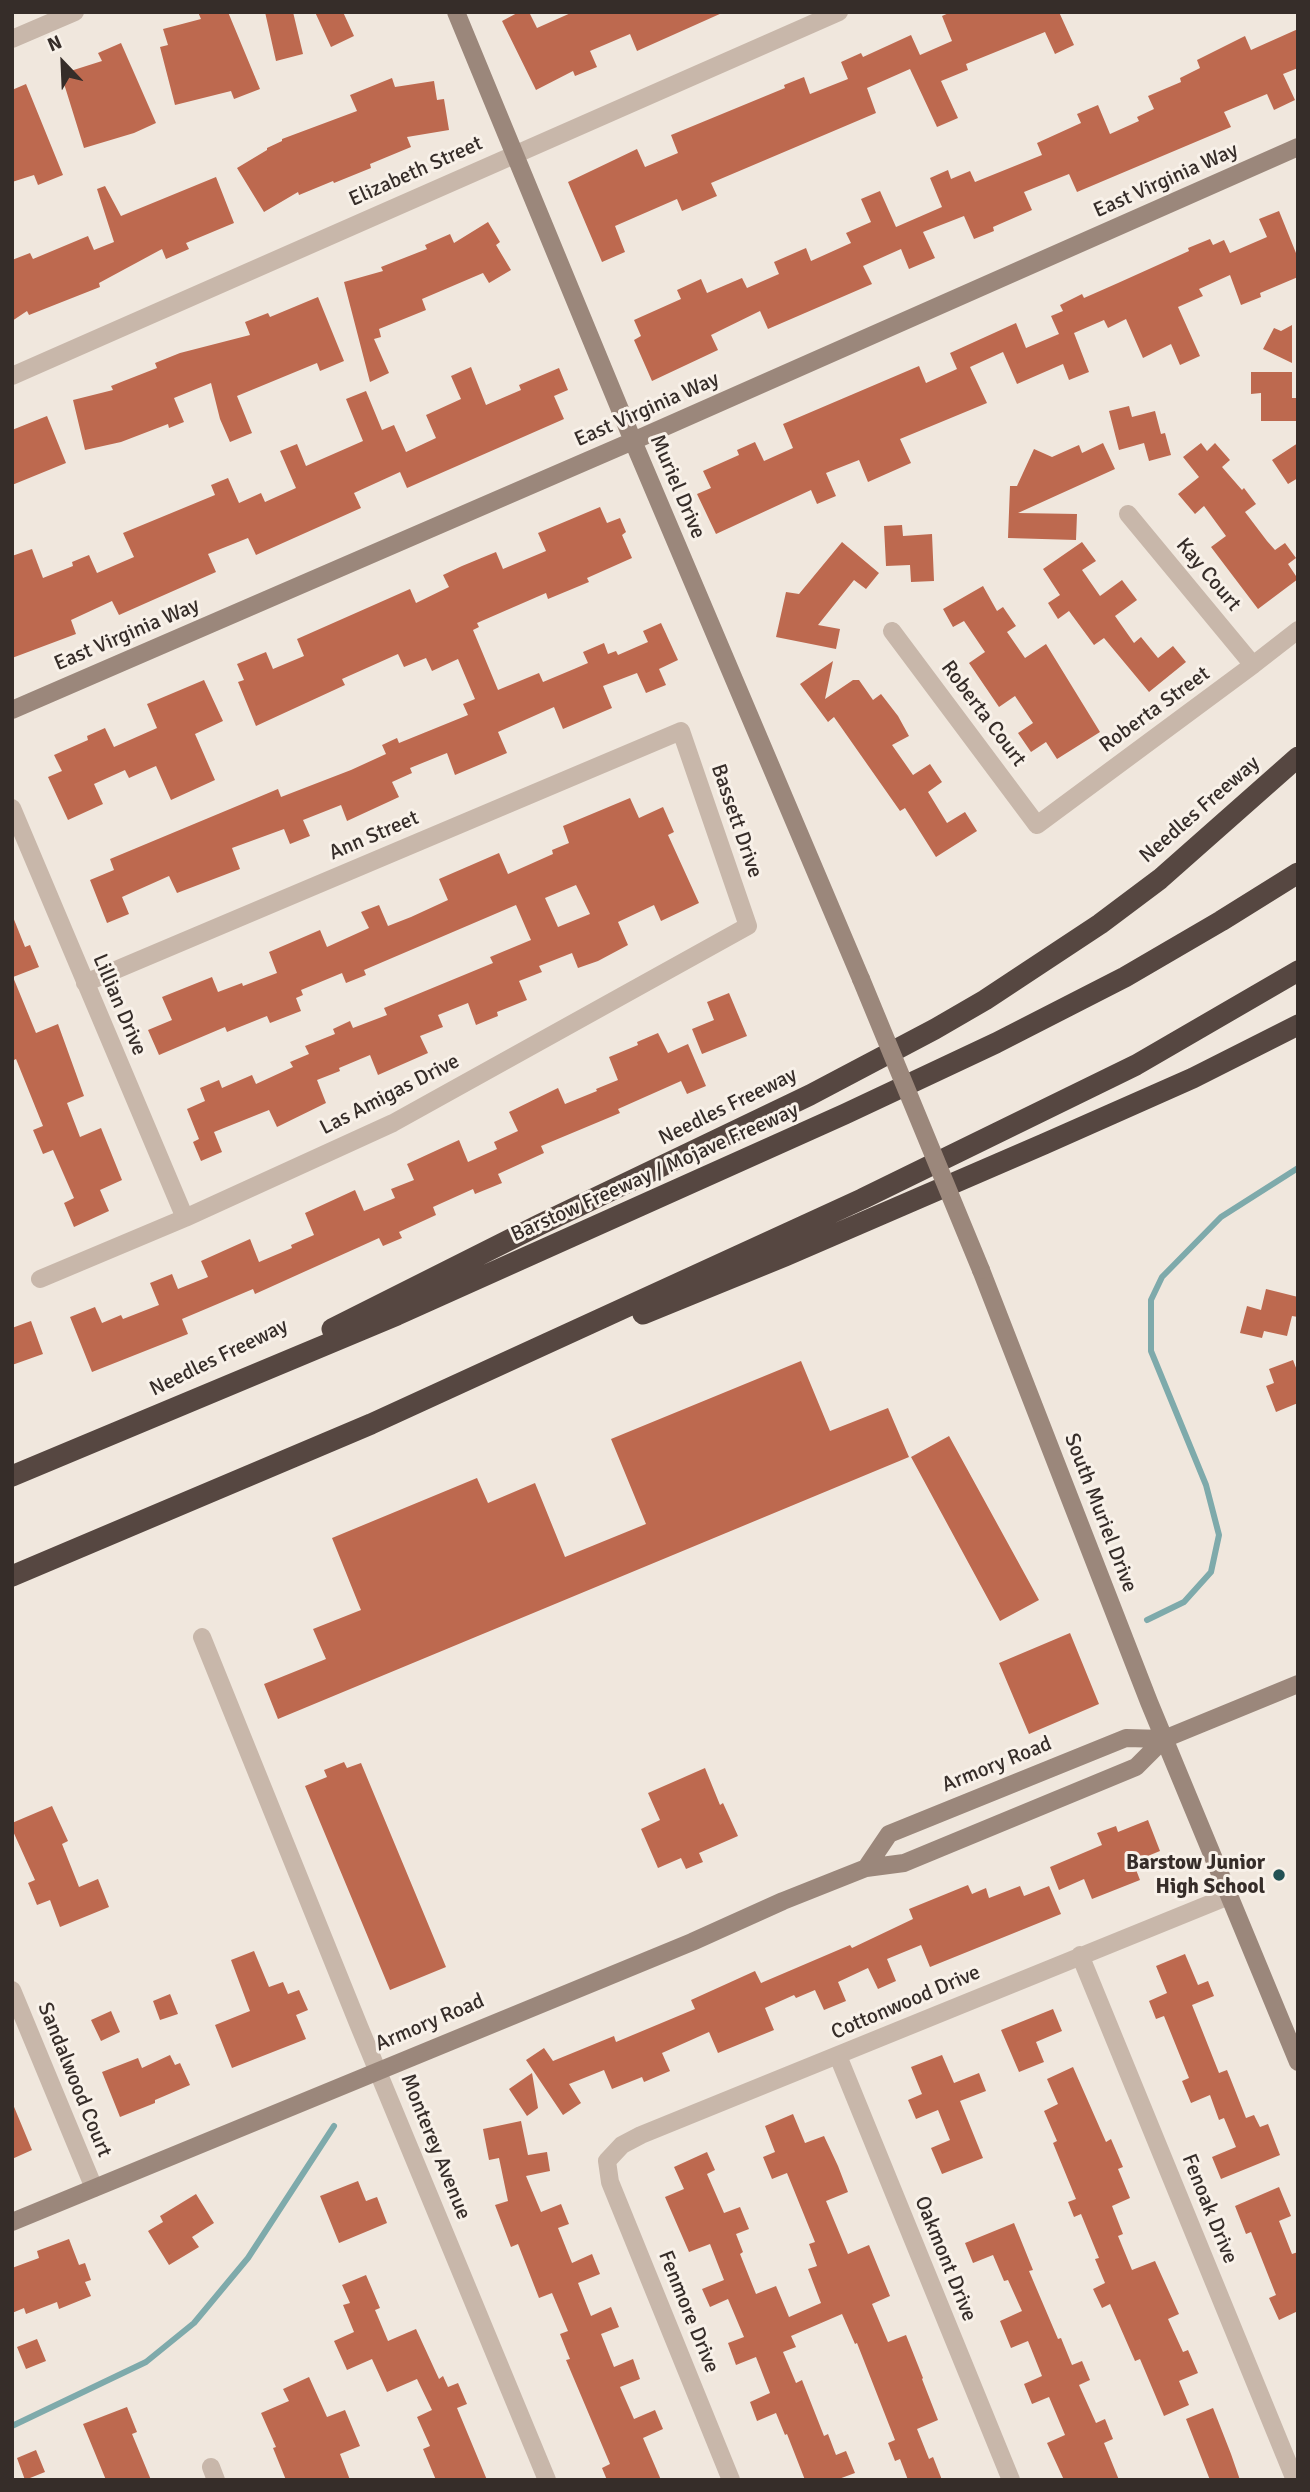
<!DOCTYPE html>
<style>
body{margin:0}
#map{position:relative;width:1310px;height:2492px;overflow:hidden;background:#f0e7dd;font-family:Signika,sans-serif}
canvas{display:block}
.frame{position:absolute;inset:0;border:14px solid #362d29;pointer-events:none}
.north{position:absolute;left:28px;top:28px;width:70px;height:70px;-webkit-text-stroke:5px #f8f1e9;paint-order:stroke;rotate:337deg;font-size:19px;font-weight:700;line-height:28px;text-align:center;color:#362d29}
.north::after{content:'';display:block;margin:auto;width:24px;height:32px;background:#362d29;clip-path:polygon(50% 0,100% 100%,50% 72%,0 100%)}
</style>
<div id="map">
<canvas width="1310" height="2492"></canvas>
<div class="frame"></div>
<div class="north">N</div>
</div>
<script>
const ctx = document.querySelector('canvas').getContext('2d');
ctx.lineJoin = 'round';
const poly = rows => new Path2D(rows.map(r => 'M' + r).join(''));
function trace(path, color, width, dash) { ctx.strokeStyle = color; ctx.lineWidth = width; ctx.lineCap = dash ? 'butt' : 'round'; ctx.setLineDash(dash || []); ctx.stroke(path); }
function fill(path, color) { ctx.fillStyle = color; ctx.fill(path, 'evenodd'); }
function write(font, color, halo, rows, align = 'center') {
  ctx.font = font + ' Signika,sans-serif'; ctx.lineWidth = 6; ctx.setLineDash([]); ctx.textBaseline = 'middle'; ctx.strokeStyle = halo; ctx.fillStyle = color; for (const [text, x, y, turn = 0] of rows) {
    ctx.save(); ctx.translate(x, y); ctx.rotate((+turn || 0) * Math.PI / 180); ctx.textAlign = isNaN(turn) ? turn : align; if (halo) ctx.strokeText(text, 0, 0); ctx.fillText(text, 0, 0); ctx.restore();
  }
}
trace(poly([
 [1147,1620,1184,1602,1211,1572,1219,1535,1206,1485,1151,1351,1151,1300,1162,1277,1221,1217,1298,1168],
 [12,2426,146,2362,194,2323,248,2258,334,2126]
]), '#7eaaab', 6);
fill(poly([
 [198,12,228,12,260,89,234,99,231,91,175,105,160,47,168,45,163,29,201,19],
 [265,12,293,12,303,54,276,61],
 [315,12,343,12,354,36,331,47],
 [519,12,529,12,537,28,573,12,722,13,637,51,630,34,590,51,597,67,575,76,573,71,536,90,502,21],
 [951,12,1059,12,1074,45,1055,54,1045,32,966,64,968,70,941,81,958,118,937,127,910,69,867,88,876,113,711,183,717,196,682,211,677,199,615,226,625,252,602,262,568,182,637,149,645,167,678,153,671,135,785,88,784,85,804,77,810,94,848,79,841,62,861,53,863,57,911,35,920,55,952,41,942,16],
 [1298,29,1298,68,1283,74,1295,100,1274,110,1267,94,1224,112,1231,127,1077,192,1069,174,1024,192,1032,210,993,227,994,231,974,239,964,216,923,232,935,258,909,269,901,249,863,266,872,284,768,329,760,311,711,335,718,350,652,381,634,340,641,336,634,320,681,299,677,290,701,279,707,293,742,278,747,288,779,274,774,262,806,248,811,261,851,243,846,233,871,222,861,199,880,191,896,227,942,207,930,178,948,170,951,179,970,171,975,182,1042,155,1037,143,1081,123,1077,114,1098,105,1110,134,1139,121,1137,117,1154,109,1148,96,1181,82,1180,78,1200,68,1197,60,1245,36,1251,50],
 [121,43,156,123,134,133,84,148,61,74,102,61,98,53],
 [392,78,395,87,434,81,437,100,444,99,449,130,407,137,411,147,370,164,371,168,334,183,333,181,299,195,298,192,264,212,237,168,267,150,267,148,282,141,282,139,357,111,350,95],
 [26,84,63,175,38,185,34,175,12,182,12,90],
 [216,177,234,223,186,243,189,249,166,259,162,249,99,283,100,287,29,315,27,311,12,321,12,260,30,253,33,259,88,236,94,250,114,242,97,189,105,186,121,216],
 [1279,211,1298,258,1298,277,1260,293,1261,297,1241,305,1230,275,1199,289,1203,296,1178,307,1200,356,1180,365,1171,344,1143,358,1126,319,1108,328,1104,320,1074,333,1089,372,1069,380,1063,364,1017,384,1003,352,970,367,987,403,900,439,911,463,868,482,859,460,826,473,836,496,817,504,811,490,716,534,697,494,711,488,703,471,739,455,737,450,755,442,764,461,793,448,783,424,919,366,926,383,957,369,950,353,1016,323,1026,348,1059,334,1051,316,1063,311,1060,305,1082,294,1084,298,1118,283,1189,251,1188,248,1210,239,1213,245,1224,240,1230,253,1267,237,1259,219],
 [488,222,500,242,496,245,511,270,489,283,483,273,422,299,426,310,379,329,381,337,374,339,389,373,370,382,344,282,383,271,381,267,427,249,425,245,450,234,454,243],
 [318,297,344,361,320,371,317,363,237,396,252,433,230,442,220,419,211,383,174,398,184,422,169,428,168,424,121,442,85,450,73,400,113,390,111,386,157,368,155,363,180,353,250,335,245,322,268,313,270,317],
 [1292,325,1292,363,1263,349,1274,328,1281,331],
 [471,367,486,405,521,390,519,385,559,368,568,390,554,396,564,419,407,488,400,472,354,493,361,508,256,555,248,538,208,554,216,572,119,615,112,601,71,620,76,634,12,658,12,556,32,549,43,578,73,566,72,562,89,555,97,573,134,557,123,533,215,495,211,485,228,478,239,503,261,493,265,502,296,488,280,451,297,444,306,466,363,441,346,399,366,391,382,430,394,425,406,452,436,438,426,415,461,399,451,376],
 [1251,372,1292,372,1292,398,1298,398,1298,421,1261,421,1261,393,1251,394],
 [1129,406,1132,417,1155,411,1161,434,1165,433,1171,455,1149,461,1144,443,1119,450,1109,411],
 [47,416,66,463,12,485,12,430],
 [1103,443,1115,469,1018,513,1077,514,1076,540,1008,538,1010,486,1017,486,1034,449,1052,457,1079,445,1082,453],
 [1201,443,1207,451,1215,443,1230,460,1222,467,1242,490,1244,488,1256,504,1245,512,1267,541,1275,550,1285,543,1296,558,1288,564,1298,579,1258,609,1211,547,1226,536,1204,506,1195,514,1178,494,1199,477,1183,457],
 [1298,443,1298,478,1288,484,1272,460],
 [600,507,607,523,620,518,626,532,622,535,632,558,587,578,589,582,548,599,546,593,477,623,479,627,473,630,498,690,539,673,543,682,574,669,588,663,583,652,604,643,608,654,616,651,618,655,648,642,643,631,661,623,678,660,659,669,666,685,646,693,637,673,603,686,612,708,563,729,554,707,498,732,507,753,474,767,455,775,447,753,410,768,412,773,392,782,399,797,347,821,341,805,303,820,310,836,290,844,284,829,232,848,240,869,177,893,169,876,122,897,129,914,107,923,90,880,114,870,110,859,278,789,281,797,351,770,386,754,382,745,397,738,399,743,468,715,463,704,475,699,458,659,432,671,426,658,404,667,398,654,342,679,345,685,256,726,238,682,244,680,237,664,266,652,273,669,304,656,297,639,410,589,416,603,449,587,443,575,462,566,496,552,503,569,546,551,538,533],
 [902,525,903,536,932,534,934,581,911,582,910,565,886,566,884,526],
 [842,542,879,573,866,589,854,580,818,625,840,629,836,649,776,637,786,592,799,594],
 [1082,542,1096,561,1082,570,1100,596,1122,580,1137,600,1115,616,1134,643,1141,637,1158,658,1173,646,1186,662,1149,692,1104,638,1094,645,1069,611,1058,619,1048,603,1060,595,1043,569],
 [983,586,997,611,1003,607,1016,626,1007,632,1025,658,1046,644,1100,732,1057,759,1046,742,1031,752,1018,733,1033,723,1015,696,999,707,969,663,985,652,964,621,953,627,943,609],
 [833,661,825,699,853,680,859,680,873,700,881,694,898,716,909,736,892,745,913,775,930,764,942,782,928,792,947,823,965,812,977,831,936,857,905,808,900,811,834,717,828,722,800,684],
 [204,680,223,721,195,734,215,780,171,800,156,766,129,778,125,770,94,784,103,804,68,820,48,777,62,771,54,755,88,740,87,736,105,728,114,747,157,728,147,704],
 [630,798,639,818,663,807,674,832,668,835,699,903,661,921,654,905,618,922,628,945,598,961,578,968,572,953,539,966,542,972,519,981,527,1000,497,1012,498,1016,476,1025,468,1003,438,1015,443,1027,420,1036,428,1053,378,1075,370,1055,339,1068,340,1071,317,1080,326,1103,277,1127,269,1110,214,1132,222,1152,201,1161,193,1142,199,1139,187,1109,205,1101,200,1088,219,1080,222,1088,252,1075,256,1084,293,1067,290,1062,309,1054,305,1046,335,1034,333,1029,350,1021,353,1028,387,1015,384,1008,493,963,490,957,531,940,516,905,364,970,366,975,346,983,342,973,301,990,303,995,296,998,301,1011,270,1023,267,1016,227,1032,225,1027,159,1055,148,1030,172,1020,162,997,212,977,218,992,242,983,243,986,277,973,269,952,320,930,327,947,369,928,361,912,379,905,388,926,411,917,448,900,439,879,499,853,508,874,553,854,552,850,569,843,563,826],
 [576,885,590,914,558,927,545,898],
 [13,917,25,947,30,945,39,967,13,977,36,1033,58,1024,84,1096,67,1103,80,1137,101,1128,122,1180,100,1190,109,1211,74,1227,64,1203,74,1198,53,1150,43,1154,33,1130,43,1126,16,1059,12,1061],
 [729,993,747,1036,702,1054,692,1029,714,1020,707,1002],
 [658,1033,668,1053,688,1044,706,1086,687,1094,681,1081,618,1109,620,1113,541,1146,544,1153,498,1174,502,1183,475,1194,473,1189,433,1207,436,1215,399,1232,402,1238,383,1246,379,1238,255,1294,253,1289,182,1319,188,1334,92,1372,70,1317,95,1307,102,1323,121,1315,123,1319,159,1305,150,1283,172,1274,178,1289,208,1277,201,1261,250,1239,259,1262,292,1248,291,1245,314,1235,305,1213,355,1190,364,1211,395,1198,391,1189,414,1180,407,1164,459,1140,468,1162,497,1149,494,1142,518,1131,509,1112,558,1088,565,1104,597,1091,596,1089,618,1080,609,1057,638,1045,637,1042],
 [1266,1289,1298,1297,1298,1317,1292,1316,1287,1336,1264,1331,1262,1338,1240,1333,1247,1306,1261,1310],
 [31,1321,43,1354,12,1365,12,1328],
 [1293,1360,1298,1373,1298,1403,1276,1412,1266,1386,1274,1383,1269,1369],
 [801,1361,830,1431,888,1408,909,1457,278,1719,264,1684,326,1659,313,1629,361,1610,332,1538,477,1478,488,1503,535,1483,565,1557,646,1524,611,1439],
 [949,1436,1039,1600,1000,1621,911,1457],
 [1070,1633,1099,1704,1029,1734,999,1663],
 [344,1762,347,1768,361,1763,446,1967,390,1990,305,1786,327,1777,324,1770],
 [705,1768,720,1805,723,1803,738,1836,699,1853,703,1862,686,1869,681,1858,658,1868,641,1829,660,1820,648,1793],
 [52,1806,68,1841,62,1844,79,1887,98,1879,109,1907,60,1927,50,1900,37,1905,28,1883,35,1880,12,1829,12,1823],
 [1148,1820,1160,1851,1133,1862,1140,1880,1092,1899,1084,1879,1059,1890,1050,1867,1102,1845,1097,1833,1116,1826,1118,1832],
 [968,1885,972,1894,986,1888,989,1898,1020,1886,1024,1896,1049,1886,1061,1914,930,1967,921,1945,887,1959,896,1981,878,1989,868,1968,838,1982,846,2001,824,2010,815,1990,796,1998,794,1995,765,2008,774,2030,718,2053,709,2032,662,2053,670,2071,644,2082,642,2077,612,2089,604,2070,569,2084,581,2103,563,2115,526,2060,544,2048,553,2061,614,2036,616,2042,695,2009,691,2000,755,1971,761,1983,850,1945,852,1948,913,1919,909,1909],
 [254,1951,269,1987,283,1982,288,1994,299,1990,308,2010,296,2015,306,2039,232,2068,215,2025,250,2011,231,1960],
 [1185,1954,1198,1985,1208,1981,1214,1996,1192,2005,1219,2073,1227,2070,1246,2118,1254,2115,1260,2127,1268,2124,1280,2155,1221,2179,1212,2157,1236,2147,1224,2118,1219,2120,1210,2095,1191,2103,1182,2081,1189,2078,1164,2016,1156,2019,1149,2001,1167,1993,1156,1966],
 [170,1994,178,2014,160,2020,153,2001],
 [1053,2009,1062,2031,1036,2042,1044,2062,1019,2072,1001,2030],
 [111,2011,120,2032,101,2041,91,2020],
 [170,2055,175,2065,180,2063,190,2085,155,2100,155,2103,120,2117,102,2072,138,2058,142,2068],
 [942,2055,954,2083,979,2073,986,2091,960,2101,983,2158,942,2174,931,2148,950,2140,938,2110,916,2119,908,2100,922,2094,911,2067],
 [1073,2067,1106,2142,1111,2139,1123,2167,1118,2169,1130,2198,1112,2206,1123,2234,1118,2236,1132,2270,1155,2261,1179,2314,1168,2319,1183,2352,1188,2350,1198,2373,1179,2381,1189,2405,1164,2416,1140,2359,1135,2361,1110,2304,1102,2308,1093,2289,1105,2283,1095,2259,1099,2258,1081,2214,1074,2217,1068,2202,1076,2199,1053,2143,1057,2141,1044,2111,1058,2104,1047,2079],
 [532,2073,538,2108,527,2116,509,2089],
 [12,2102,32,2150,12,2159],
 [793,2114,805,2143,824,2136,838,2166,848,2192,826,2201,848,2254,869,2245,890,2296,872,2304,888,2342,906,2335,923,2378,922,2379,938,2420,917,2429,929,2459,933,2457,942,2480,908,2480,900,2459,895,2461,888,2443,895,2440,884,2412,857,2343,855,2344,842,2314,791,2336,796,2347,783,2352,796,2383,802,2380,824,2436,828,2434,836,2455,846,2451,855,2473,836,2480,805,2480,787,2434,785,2435,776,2413,757,2421,750,2402,770,2393,756,2357,736,2365,728,2343,744,2337,728,2299,710,2307,702,2289,724,2280,710,2244,689,2252,665,2197,684,2189,674,2167,707,2152,715,2170,707,2174,724,2213,740,2207,749,2229,736,2234,743,2252,740,2254,756,2294,776,2286,789,2317,821,2303,808,2269,817,2266,809,2244,815,2242,787,2173,772,2179,763,2157,775,2152,765,2126],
 [521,2121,528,2155,547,2152,550,2171,526,2176,541,2212,561,2204,569,2224,558,2228,572,2263,592,2254,600,2274,578,2283,591,2316,611,2307,619,2327,601,2334,614,2367,633,2359,640,2379,620,2387,634,2419,655,2410,663,2429,643,2438,661,2480,607,2480,602,2468,610,2464,566,2360,570,2359,560,2334,568,2331,552,2293,539,2298,518,2244,511,2247,495,2205,508,2201,499,2158,489,2160,483,2129],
 [358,2181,366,2201,377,2197,387,2223,339,2243,320,2196],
 [1279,2187,1291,2216,1279,2221,1292,2254,1298,2252,1298,2311,1279,2320,1269,2298,1276,2295,1251,2232,1246,2234,1235,2206],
 [196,2194,214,2223,192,2237,199,2247,169,2265,148,2231,163,2222,160,2216],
 [1014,2223,1033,2270,1029,2271,1058,2339,1061,2338,1072,2365,1082,2361,1090,2380,1079,2385,1096,2423,1105,2419,1113,2439,1104,2443,1119,2480,1064,2480,1047,2443,1065,2435,1049,2397,1032,2404,1024,2384,1042,2376,1028,2341,1011,2348,1000,2321,1022,2311,1008,2280,1004,2281,993,2255,973,2263,965,2243],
 [69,2239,79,2265,85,2263,91,2280,85,2282,91,2296,59,2309,57,2302,26,2314,24,2308,12,2313,12,2268,39,2258,37,2251],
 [366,2275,380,2308,375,2310,388,2341,416,2329,439,2379,443,2376,448,2387,458,2383,467,2404,457,2408,487,2480,436,2480,423,2449,430,2446,417,2417,432,2410,417,2379,387,2392,372,2359,347,2370,334,2341,354,2332,343,2305,350,2303,342,2285],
 [37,2339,46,2361,26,2369,17,2347],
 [309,2377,327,2417,345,2410,360,2446,340,2454,350,2480,286,2480,273,2448,276,2447,261,2413,289,2401,283,2389],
 [127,2407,137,2432,132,2434,151,2480,106,2480,83,2424],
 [1213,2408,1231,2454,1240,2480,1210,2480,1186,2419],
 [36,2450,45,2472,25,2480,17,2458]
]), '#bd694f');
trace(poly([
 [12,39,75,12],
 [12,376,839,12],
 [1128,514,1253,665],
 [892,631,1037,825,1253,665,1298,630],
 [12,808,185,1218],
 [40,1279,185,1218,393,1123,748,926,681,731,85,983],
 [202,1637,359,2026,547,2480],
 [1080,1955,1295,2480],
 [12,1990,94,2188],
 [838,2056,1011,2480],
 [211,2467,216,2480],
 [731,2480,610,2182,607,2161,622,2145,641,2135,1229,1896]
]), '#c8b7aa', 18);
trace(poly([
 [456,12,633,441,861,979],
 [12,710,633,441,1298,147],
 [981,1270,1149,1702,1298,2062],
 [866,1868,889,1834,1126,1738,1164,1739],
 [12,2222,692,1942,783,1901,866,1868,904,1863,1136,1767,1164,1739,1298,1684]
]), '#9b877b', 18);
trace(poly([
 [643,1314,785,1256,1044,1144,1193,1078,1298,1025],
 [332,1329,539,1225,810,1095,935,1029,985,1000,1100,924,1160,879,1298,757],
 [12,1476,397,1315,845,1114,996,1043,1125,977,1221,921,1298,873],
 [12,1576,371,1424,862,1199,1136,1065,1298,971]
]), '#564741', 21);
trace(poly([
 [861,979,981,1270]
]), '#9b877b', 18);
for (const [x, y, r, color] of [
 [1279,1875,7,"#225154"]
]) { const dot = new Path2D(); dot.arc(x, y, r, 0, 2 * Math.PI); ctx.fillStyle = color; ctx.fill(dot); trace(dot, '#f8f1e9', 2.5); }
write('21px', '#362d29', '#f8f1e9', [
 ["Elizabeth Street",416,172,-24],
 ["East Virginia Way",1166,181,-24],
 ["East Virginia Way",647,410,-24],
 ["Muriel Drive",677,487,67],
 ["Kay Court",1208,575,50],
 ["East Virginia Way",127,635,-23],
 ["Roberta Street",1155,710,-36],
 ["Roberta Court",983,714,53],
 ["Needles Freeway",1200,810,-41],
 ["Bassett Drive",736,821,71],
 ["Ann Street",374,836,-23],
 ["Lillian Drive",119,1005,67],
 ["Las Amigas Drive",390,1095,-27],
 ["Needles Freeway",728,1107,-26],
 ["Barstow Freeway / Mojave Freeway",655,1173,-24],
 ["Needles Freeway",219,1358,-26],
 ["South Muriel Drive",1100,1513,69],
 ["Armory Road",997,1765,-22],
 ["Cottonwood Drive",906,2003,-23],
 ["Armory Road",430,2023,-23],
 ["Sandalwood Court",74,2080,68],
 ["Monterey Avenue",435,2147,68],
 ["Fenoak Drive",1209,2209,68],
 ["Oakmont Drive",945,2259,68],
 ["Fenmore Drive",688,2312,68]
]);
write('bold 21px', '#362d29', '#f8f1e9', [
 ["Barstow Junior",1265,1863],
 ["High School",1265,1887]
], 'right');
</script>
